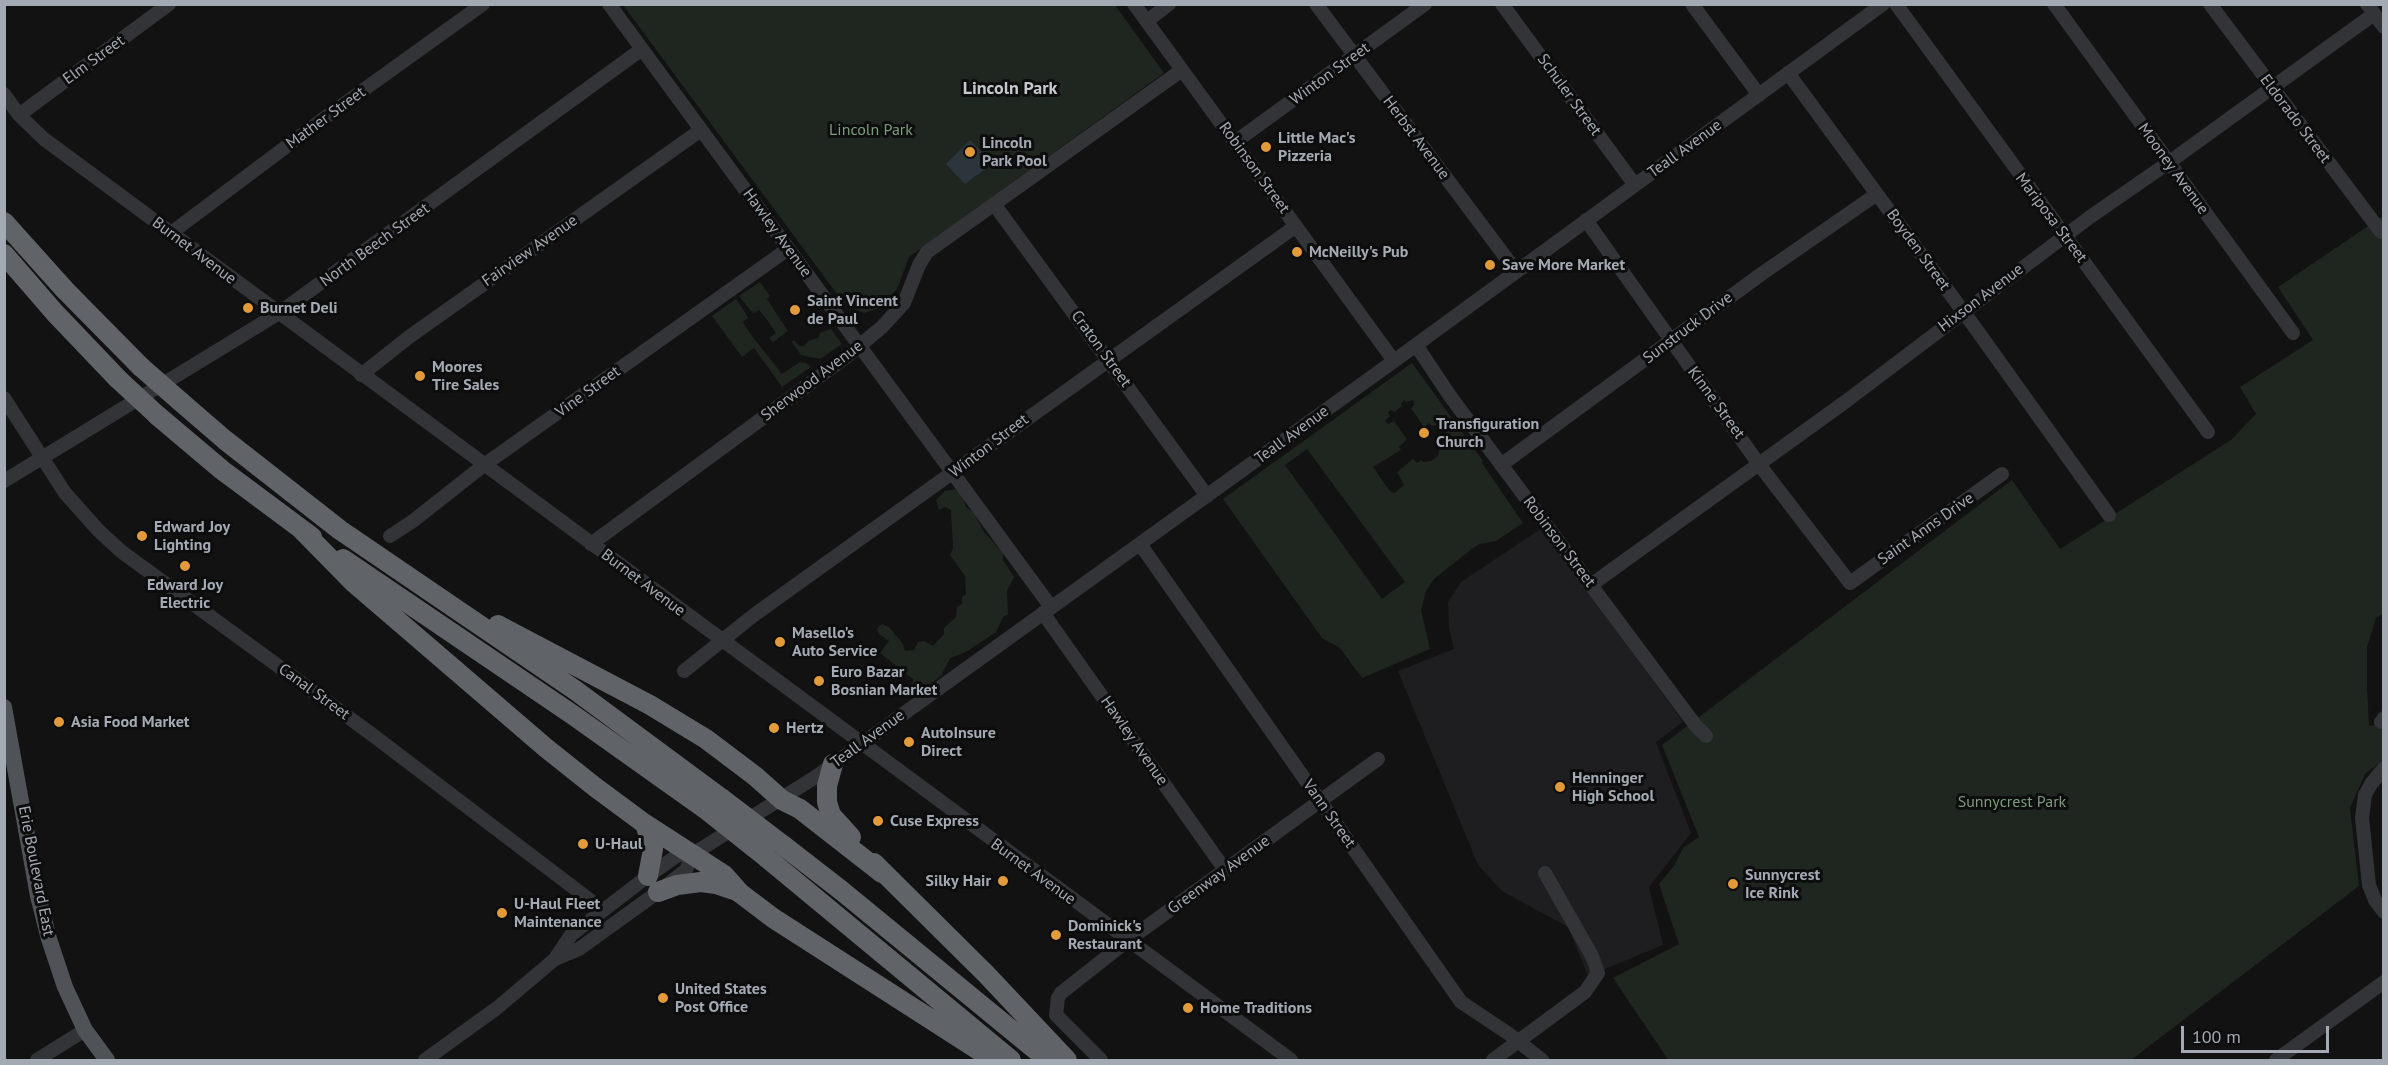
<!DOCTYPE html>
<style>
body{margin:0}
#map{position:relative;width:2388px;height:1065px;overflow:hidden;background:#121213;font-family:"PT Sans",sans-serif}
canvas{display:block}
.frame{position:absolute;inset:0;border:6px solid #a4aab3;pointer-events:none}
.scale{position:absolute;left:2181px;top:1026px;width:148px;height:27px;box-sizing:border-box;border:3px solid #a4aab3;border-top:0;padding-left:8px;font-size:18px;line-height:21px;white-space:nowrap;color:#a4aab3;-webkit-text-stroke:4px #0d0d0e;paint-order:stroke}
</style>
<div id="map">
<canvas width="2388" height="1065"></canvas>
<div class="frame"></div>
<div class="scale">100 m</div>
</div>
<script>
const ctx = document.querySelector('canvas').getContext('2d');
ctx.lineJoin = 'round';
function fill(path, color) { ctx.fillStyle = color; ctx.fill(path, 'evenodd'); }
const poly = rows => new Path2D(rows.map(r => 'M' + r).join(''));
function trace(path, color, width, dash) { ctx.strokeStyle = color; ctx.lineWidth = width; ctx.lineCap = dash ? 'butt' : 'round'; ctx.setLineDash(dash || []); ctx.stroke(path); }
function write(font, color, halo, rows, align = 'center') {
  ctx.font = font + ' "PT Sans",sans-serif'; ctx.lineWidth = 6; ctx.setLineDash([]); ctx.textBaseline = 'middle'; ctx.strokeStyle = halo; ctx.fillStyle = color; for (const [text, x, y, turn = 0] of rows) {
    ctx.save(); ctx.translate(x, y); ctx.rotate((+turn || 0) * Math.PI / 180); ctx.textAlign = isNaN(turn) ? turn : align; if (halo) ctx.strokeText(text, 0, 0); ctx.fillText(text, 0, 0); ctx.restore();
  }
}
fill(poly([
 [1542,528,1683,722,1656,742,1691,833,1649,887,1663,945,1588,976,1568,927,1502,891,1478,865,1398,671,1454,649,1449,628,1448,602,1461,582]
]), '#1e1e20');
fill(poly([
 [623,5,1115,5,1164,73,909,257,897,289,880,308,864,313,847,306,837,294],
 [2383,216,2384,613,2376,618,2367,647,2367,687,2369,726,2383,724,2384,759,2365,774,2350,808,2359,886,2131,1060,1669,1060,1667,1058,1613,978,1679,944,1659,884,1674,866,1683,848,1699,837,1662,745,2012,480,2060,549,2231,440,2256,414,2240,387,2313,340,2278,287],
 [760,282,770,296,767,299,788,331,773,342,769,338,776,333,768,321,759,310,754,313,751,311,739,296],
 [736,299,746,314,748,318,743,322,749,332,782,374,800,362,806,363,811,367,782,387,754,348,742,357,712,316],
 [831,329,842,344,820,359,801,355,792,342,794,340,799,346,804,346,808,341,818,338,820,333],
 [1412,363,1483,461,1482,463,1523,523,1496,541,1480,544,1473,548,1434,579,1426,591,1421,610,1430,649,1362,678,1340,648,1322,638,1223,499],
 [1404,400,1406,402,1413,400,1414,405,1411,408,1424,427,1429,423,1432,426,1437,425,1439,428,1443,426,1447,435,1441,439,1444,444,1440,447,1438,456,1431,461,1423,462,1421,460,1417,463,1413,459,1397,472,1404,485,1394,493,1389,490,1373,467,1401,450,1399,447,1407,439,1394,421,1388,424,1385,421,1390,416,1388,412,1391,410,1394,412,1402,406,1401,403],
 [1307,449,1405,582,1382,599,1285,465],
 [956,489,962,494,966,507,973,512,984,532,1003,553,1003,560,1014,577,1007,591,1008,614,1003,617,996,632,966,652,950,658,941,676,924,689,915,692,906,690,914,680,880,653,889,641,879,634,877,628,882,624,889,627,903,644,905,651,914,650,918,642,924,641,933,646,944,634,944,628,956,617,957,607,962,604,962,597,966,594,965,576,950,555,953,548,951,510,945,507,939,510,936,500,945,491]
]), '#1e261f');
fill(poly([
 [970,140,993,163,965,184,946,164]
]), '#2c353b');
trace(poly([
 [609,4,1051,607],
 [1134,4,1394,361],
 [1316,4,1516,271],
 [1502,4,1635,185],
 [1692,4,1759,95],
 [1896,4,2208,432],
 [2054,4,2293,333],
 [2210,4,2381,232],
 [2367,4,2384,27],
 [1147,21,1169,4],
 [1788,73,1976,329,2109,515],
 [4,94,19,115,44,139,1291,1060],
 [19,115,169,4],
 [1235,142,1425,4],
 [994,204,1207,496],
 [1586,220,1758,463,1850,583,2002,474],
 [171,233,323,119,483,4],
 [1416,345,1450,396,1696,726,1706,736],
 [361,375,409,337,701,130],
 [4,398,65,493,99,531,122,552,370,733,603,910],
 [1501,465,1760,275,1877,194],
 [4,481,279,313,642,49],
 [390,536,413,521,484,465,788,249],
 [591,544,846,357,882,327,904,303,919,265,927,252,1182,70],
 [1140,544,1461,1002,1509,1034,1542,1060],
 [1591,585,1845,402,2090,217,2168,163,2374,14],
 [1043,613,1225,870],
 [684,671,754,615,1296,226],
 [2381,722,2384,718],
 [2384,768,2371,784,2365,795,2362,818,2369,885,2375,900,2384,912],
 [555,959,579,949,658,892,686,870,693,854],
 [37,1060,85,1030],
 [425,1060,497,1008,555,959,571,935,648,876,678,855,693,854,817,776,1394,361,1883,4],
 [1101,1060,1056,1015,1058,998,1061,993,1127,941,1378,759],
 [1493,1060,1585,992,1598,973,1592,956,1545,873],
 [2276,1060,2384,982]
]), '#333438', 14);
trace(poly([
 [4,707,38,896,49,939,65,987,85,1030,107,1060]
]), '#4f5257', 16);
trace(poly([
 [4,222,65,290,141,367],
 [4,254,55,313,118,379],
 [181,402,225,440,340,530,575,690,721,798],
 [158,416,222,470,312,537],
 [302,530,354,583,546,748,595,787,645,824,724,875,740,893,773,918,994,1060],
 [343,559,573,715,704,808],
 [498,625,650,705,706,739,755,776,782,800,800,809,882,873],
 [833,764,827,786,827,802,831,815,851,837],
 [645,824,653,849,648,876],
 [784,846,842,891,1048,1060],
 [767,858,1011,1060],
 [874,863,986,974,1067,1060],
 [658,892,677,885,701,882,716,884,734,890]
]), '#606368', 20);
trace(poly([
 [141,367,181,402],
 [118,379,158,416],
 [721,798,784,846],
 [704,808,767,858]
]), '#606368', 20);
for (const [x, y, r, color] of [
 [1266,147,6,"#e39a3a"],
 [970,152,6,"#e39a3a"],
 [1297,252,6,"#e39a3a"],
 [1490,265,6,"#e39a3a"],
 [248,308,6,"#e39a3a"],
 [795,310,6,"#e39a3a"],
 [420,376,6,"#e39a3a"],
 [1424,433,6,"#e39a3a"],
 [142,536,6,"#e39a3a"],
 [185,566,6,"#e39a3a"],
 [780,642,6,"#e39a3a"],
 [819,681,6,"#e39a3a"],
 [59,722,6,"#e39a3a"],
 [774,728,6,"#e39a3a"],
 [909,742,6,"#e39a3a"],
 [1560,787,6,"#e39a3a"],
 [878,821,6,"#e39a3a"],
 [583,844,6,"#e39a3a"],
 [1003,881,6,"#e39a3a"],
 [1733,884,6,"#e39a3a"],
 [502,913,6,"#e39a3a"],
 [1056,935,6,"#e39a3a"],
 [663,998,6,"#e39a3a"],
 [1188,1008,6,"#e39a3a"]
]) { const dot = new Path2D(); dot.arc(x, y, r, 0, 2 * Math.PI); ctx.fillStyle = color; ctx.fill(dot); trace(dot, '#0d0d0e', 2); }
write('16px', '#a4aab3', '#0d0d0e', [
 ["Elm Street",94,60,-36],
 ["Winton Street",1330,74,-36],
 ["Schuler Street",1569,95,54],
 ["Mather Street",326,118,-36],
 ["Eldorado Street",2295,119,53],
 ["Herbst Avenue",1416,138,53],
 ["Teall Avenue",1685,149,-36],
 ["Robinson Street",1254,168,54],
 ["Mooney Avenue",2173,169,54],
 ["Mariposa Street",2051,218,53],
 ["Hawley Avenue",777,233,54],
 ["North Beech Street",375,245,-36],
 ["Boyden Street",1918,250,54],
 ["Burnet Avenue",194,251,37],
 ["Fairview Avenue",530,251,-35],
 ["Hixson Avenue",1981,298,-37],
 ["Sunstruck Drive",1688,328,-37],
 ["Craton Street",1101,349,54],
 ["Sherwood Avenue",812,381,-37],
 ["Vine Street",588,392,-36],
 ["Kinne Street",1716,403,54],
 ["Teall Avenue",1292,435,-36],
 ["Winton Street",989,446,-37],
 ["Saint Anns Drive",1926,529,-35],
 ["Robinson Street",1559,542,53],
 ["Burnet Avenue",643,583,37],
 ["Canal Street",314,692,36],
 ["Teall Avenue",868,739,-36],
 ["Hawley Avenue",1134,741,55],
 ["Vann Street",1329,814,55],
 ["Erie Boulevard East",36,871,79],
 ["Burnet Avenue",1033,872,36],
 ["Greenway Avenue",1219,875,-36]
]);
write('16px', '#7e9c7d', '#0d0d0e', [
 ["Lincoln Park",871,130],
 ["Sunnycrest Park",2012,802]
]);
write('bold 16px', '#a4aab3', '#0d0d0e', [
 ["Little Mac's",1278,138],
 ["Pizzeria",1278,156],
 ["Lincoln",982,143],
 ["Park Pool",982,161],
 ["McNeilly's Pub",1309,252],
 ["Save More Market",1502,265],
 ["Saint Vincent",807,301],
 ["de Paul",807,319],
 ["Burnet Deli",260,308],
 ["Moores",432,367],
 ["Tire Sales",432,385],
 ["Transfiguration",1436,424],
 ["Church",1436,442],
 ["Edward Joy",154,527],
 ["Lighting",154,545],
 ["Edward Joy",185,585,"center"],
 ["Electric",185,603,"center"],
 ["Masello's",792,633],
 ["Auto Service",792,651],
 ["Euro Bazar",831,672],
 ["Bosnian Market",831,690],
 ["Asia Food Market",71,722],
 ["Hertz",786,728],
 ["AutoInsure",921,733],
 ["Direct",921,751],
 ["Henninger",1572,778],
 ["High School",1572,796],
 ["Cuse Express",890,821],
 ["U-Haul",595,844],
 ["Sunnycrest",1745,875],
 ["Ice Rink",1745,893],
 ["Silky Hair",991,881,"right"],
 ["U-Haul Fleet",514,904],
 ["Maintenance",514,922],
 ["Dominick's",1068,926],
 ["Restaurant",1068,944],
 ["United States",675,989],
 ["Post Office",675,1007],
 ["Home Traditions",1200,1008]
], 'left');
write('bold 18px', '#c5c9cf', '#0d0d0e', [
 ["Lincoln Park",1010,89]
]);
</script>
